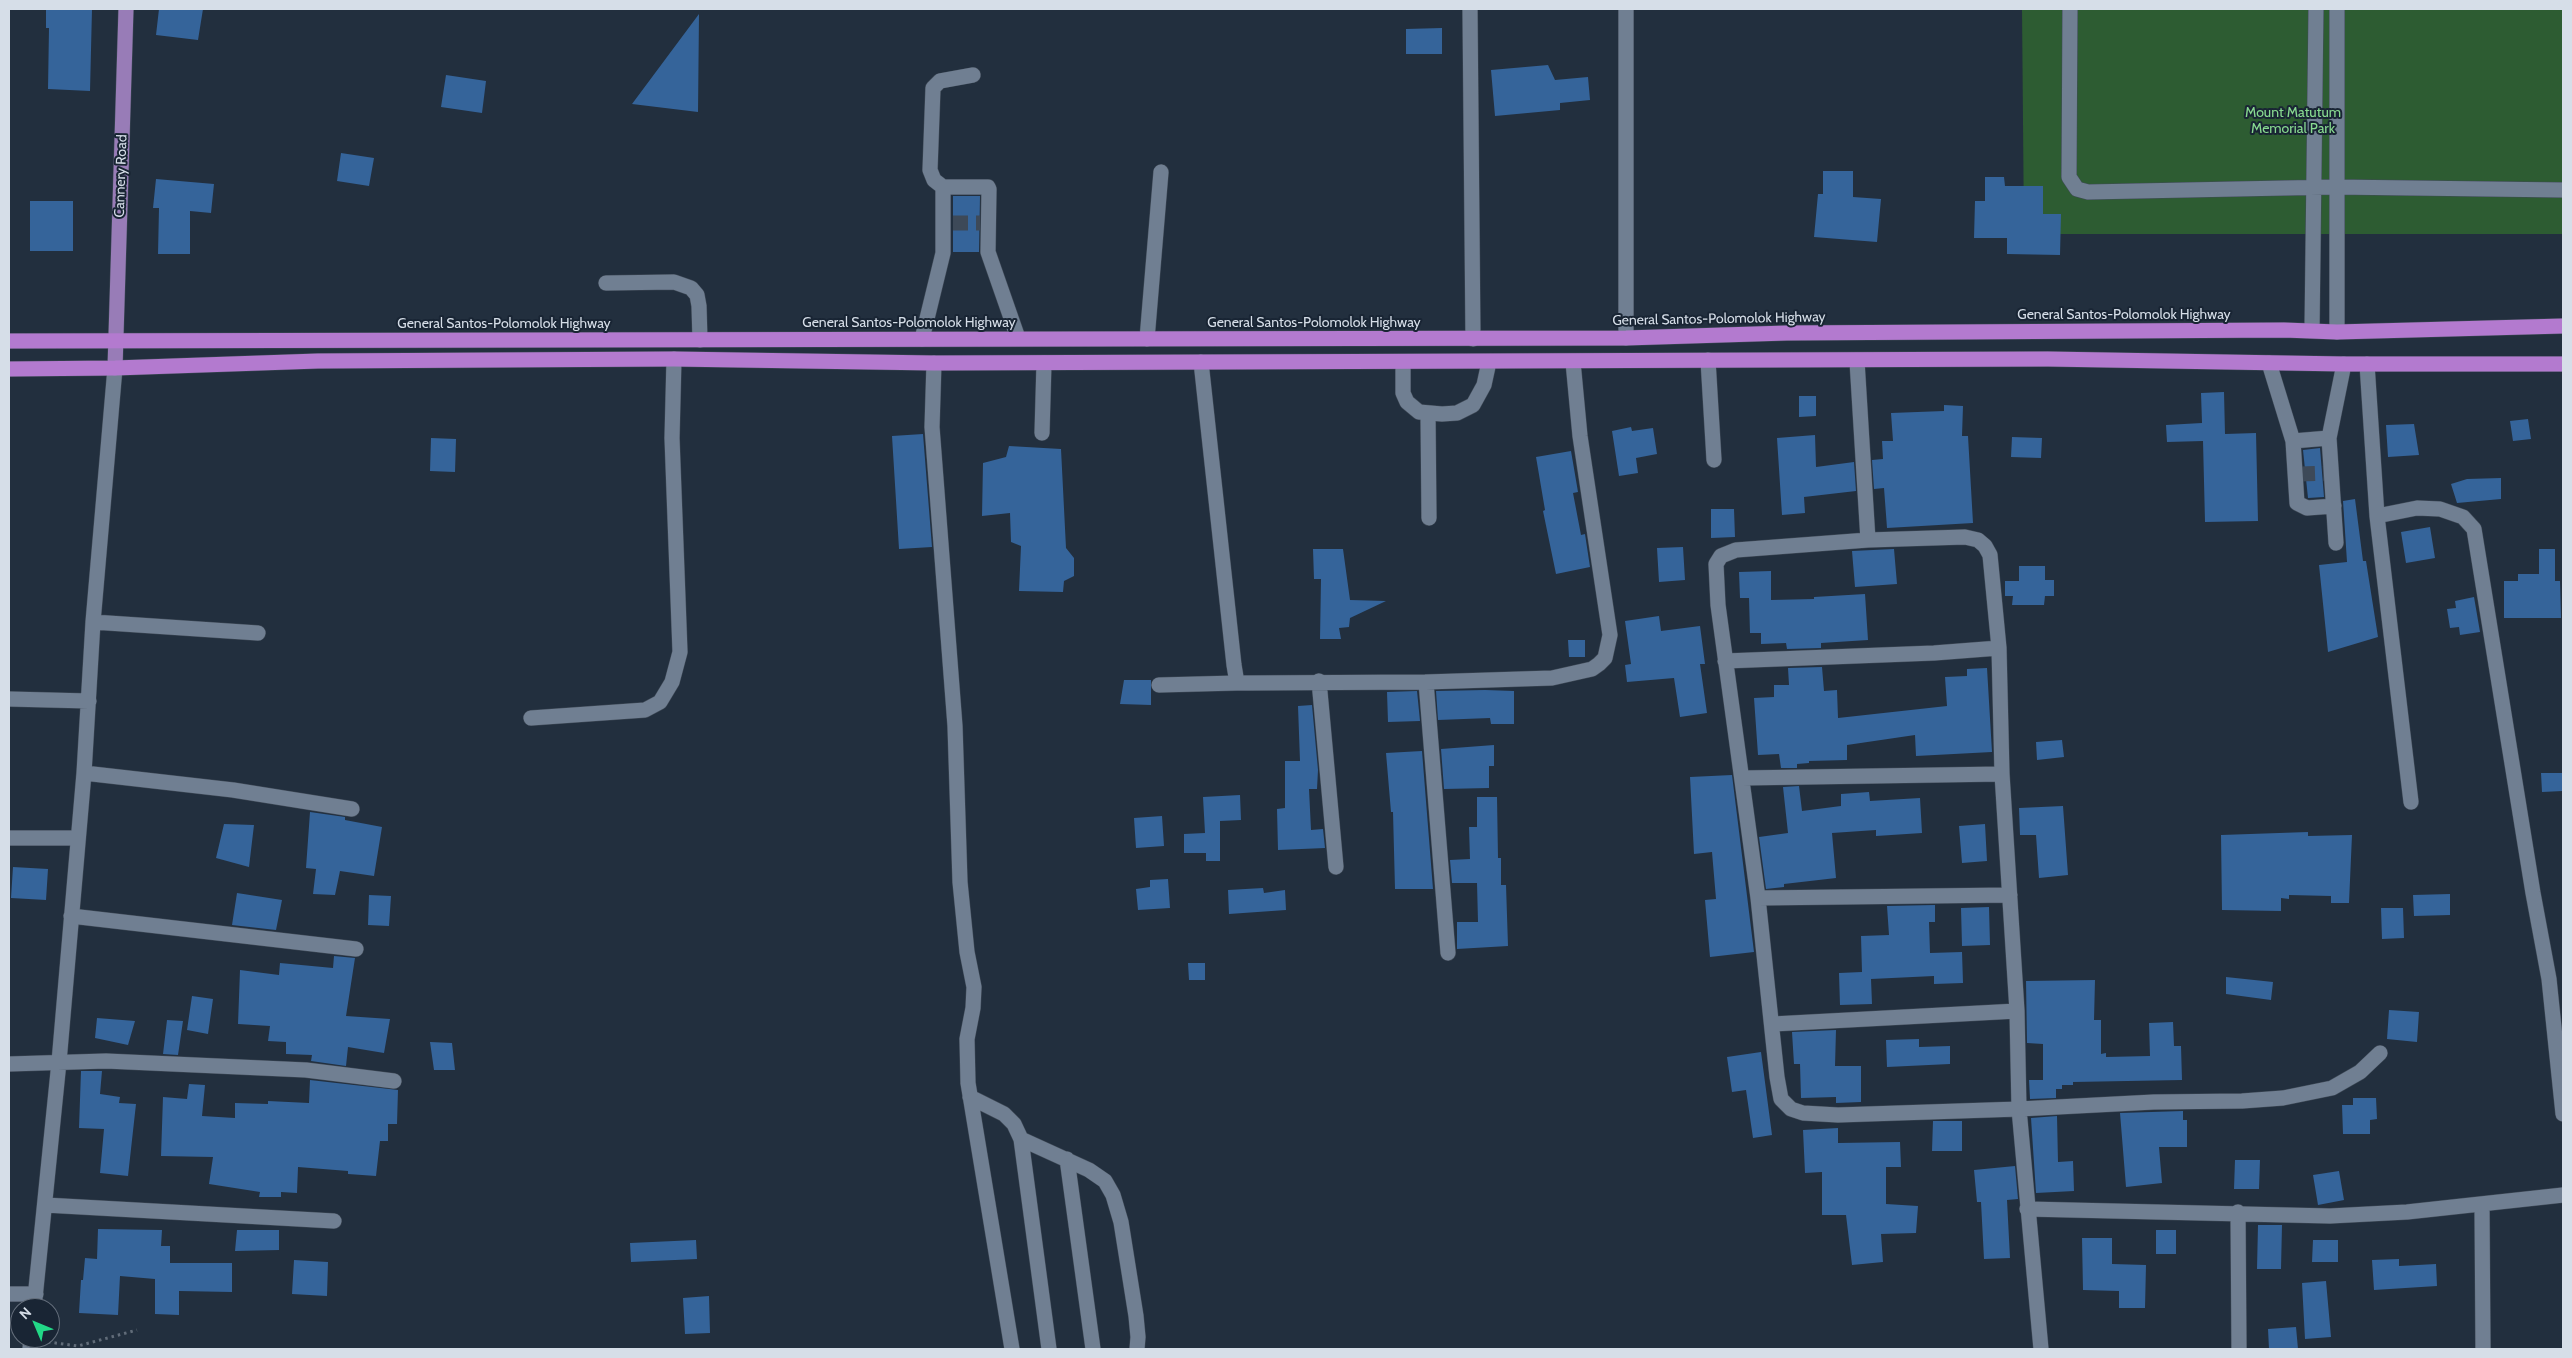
<!DOCTYPE html>
<style>
body{margin:0}
#map{position:relative;width:2572px;height:1358px;overflow:hidden;background:#222f3e;font-family:Cabin,sans-serif}
canvas{display:block}
.frame{position:absolute;inset:0;border:10px solid #d6dee8;pointer-events:none}
.north{position:absolute;left:10px;top:1298px;width:50px;height:50px;box-sizing:border-box;background:#192534;border:1px solid #656f7c;border-radius:50%;rotate:315deg;font-size:14px;font-weight:700;line-height:20px;text-align:center;color:#d6dee8}
.north::after{content:'';display:block;margin:auto;width:18px;height:22px;background:#22d887;clip-path:polygon(50% 0,100% 100%,50% 72%,0 100%)}
</style>
<div id="map">
<canvas width="2572" height="1358"></canvas>
<div class="frame"></div>
<div class="north">N</div>
</div>
<script>
const ctx = document.querySelector('canvas').getContext('2d');
ctx.lineJoin = 'round';
function fill(path, color) { ctx.fillStyle = color; ctx.fill(path, 'evenodd'); }
const poly = rows => new Path2D(rows.map(r => 'M' + r).join(''));
function trace(path, color, width, dash) { ctx.strokeStyle = color; ctx.lineWidth = width; ctx.lineCap = dash ? 'butt' : 'round'; ctx.setLineDash(dash || []); ctx.stroke(path); }
function write(font, color, halo, rows, align = 'center') {
  ctx.font = font + ' Cabin,sans-serif'; ctx.lineWidth = 4; ctx.setLineDash([]); ctx.textBaseline = 'middle'; ctx.strokeStyle = halo; ctx.fillStyle = color; for (const [text, x, y, turn = 0] of rows) {
    ctx.save(); ctx.translate(x, y); ctx.rotate((+turn || 0) * Math.PI / 180); ctx.textAlign = isNaN(turn) ? turn : align; if (halo) ctx.strokeText(text, 0, 0); ctx.fillText(text, 0, 0); ctx.restore();
  }
}
fill(poly([
 [2022,9,2563,9,2563,234,2024,234]
]), '#2d5c32');
fill(poly([
 [46,9,92,9,90,91,48,89,49,28,46,28],
 [159,9,203,9,198,40,156,35],
 [699,14,698,112,632,104],
 [1442,28,1442,54,1406,54,1406,29],
 [1548,65,1555,80,1588,77,1590,100,1560,103,1560,110,1495,116,1491,70],
 [446,75,486,81,482,113,441,107],
 [341,153,374,158,369,186,337,181],
 [1823,171,1853,171,1853,197,1881,199,1877,242,1814,237,1818,194,1823,194],
 [1985,177,2004,177,2005,186,2043,186,2043,214,2061,214,2060,255,2007,254,2007,238,1974,238,1975,201,1985,201],
 [156,179,214,184,211,213,190,211,190,254,158,254,159,208,153,208],
 [953,196,980,196,979,252,953,252],
 [30,201,73,201,73,251,30,251],
 [2224,392,2225,434,2256,433,2258,521,2205,522,2203,441,2167,442,2166,425,2202,423,2201,393],
 [1799,396,1816,396,1816,416,1799,417],
 [1944,405,1963,406,1962,436,1968,436,1973,523,1887,528,1884,488,1874,489,1872,460,1883,459,1882,441,1893,441,1891,413,1944,411],
 [2528,419,2531,439,2513,441,2510,421],
 [2414,424,2419,455,2388,457,2386,425],
 [1631,427,1632,431,1653,428,1657,454,1636,458,1638,473,1619,476,1612,431],
 [923,434,932,547,899,549,892,436],
 [1815,435,1816,467,1854,462,1856,491,1804,497,1805,513,1782,515,1777,438],
 [2012,437,2042,438,2041,458,2011,457],
 [431,438,456,439,455,472,430,471],
 [1009,446,1061,449,1066,548,1074,558,1074,576,1064,581,1063,592,1019,591,1021,546,1011,542,1010,513,982,516,983,463,1006,457],
 [2320,448,2324,497,2308,498,2303,450],
 [1571,451,1578,492,1573,493,1581,535,1585,534,1590,567,1556,574,1543,511,1545,510,1536,457],
 [2501,478,2501,499,2457,503,2451,484,2467,479],
 [2355,499,2363,561,2366,561,2378,637,2328,652,2319,565,2347,562,2343,501],
 [1711,509,1734,509,1735,537,1711,538],
 [2430,527,2435,558,2406,563,2401,532],
 [1683,547,1685,580,1659,582,1657,548],
 [1313,549,1343,549,1350,600,1386,601,1350,618,1349,627,1339,628,1341,639,1320,639,1321,579,1314,579],
 [1894,549,1897,584,1855,587,1852,551],
 [2539,549,2555,549,2555,581,2560,581,2561,618,2504,618,2504,581,2518,581,2518,574,2539,574],
 [2019,566,2045,566,2045,580,2054,580,2054,596,2045,596,2044,605,2012,605,2013,596,2005,596,2005,581,2019,581],
 [1771,571,1771,600,1814,599,1814,597,1865,594,1868,640,1821,643,1821,648,1787,649,1786,643,1761,644,1761,633,1750,633,1749,598,1740,598,1739,572],
 [2474,597,2480,632,2460,635,2459,627,2450,628,2447,609,2456,608,2455,601],
 [1659,616,1661,631,1700,626,1705,664,1700,664,1707,713,1680,717,1674,678,1627,682,1625,665,1631,664,1625,621],
 [1568,640,1585,640,1585,657,1569,657],
 [1822,667,1824,691,1837,690,1838,718,1947,706,1945,677,1967,676,1967,669,1987,668,1992,752,1916,756,1915,735,1847,745,1847,760,1809,761,1809,763,1797,764,1797,768,1781,768,1779,754,1758,755,1754,698,1774,697,1774,685,1789,685,1788,668],
 [1124,680,1151,680,1151,705,1120,704],
 [1485,690,1514,691,1514,724,1491,724,1490,718,1438,720,1436,691],
 [1417,691,1420,721,1388,722,1387,692],
 [1312,705,1318,770,1317,789,1309,789,1311,830,1323,829,1325,848,1278,850,1277,809,1285,808,1285,761,1300,761,1298,706],
 [2062,740,2064,757,2037,760,2036,742],
 [1494,745,1494,766,1489,766,1489,788,1444,789,1441,749],
 [1422,751,1433,889,1395,889,1393,812,1391,812,1386,753],
 [2541,773,2563,773,2563,791,2542,792],
 [1732,775,1754,952,1710,957,1705,900,1716,899,1712,852,1694,854,1690,777],
 [1799,786,1802,811,1841,806,1841,794,1869,792,1870,801,1920,798,1922,833,1876,836,1876,830,1832,833,1836,878,1784,884,1784,887,1766,889,1759,837,1788,833,1783,787],
 [1240,795,1241,820,1220,821,1220,861,1206,861,1206,853,1184,853,1184,834,1205,833,1203,797],
 [1477,797,1497,797,1498,858,1501,858,1501,885,1506,885,1508,946,1457,949,1457,922,1478,922,1477,883,1452,883,1450,860,1470,859,1469,827,1477,827],
 [2063,806,2068,875,2039,878,2036,835,2020,835,2019,808],
 [310,812,345,817,345,820,382,827,374,876,340,871,335,895,313,894,316,869,306,868],
 [1162,816,1164,846,1136,848,1134,818],
 [224,824,254,825,249,867,216,858],
 [1985,824,1987,861,1962,863,1959,826],
 [2308,832,2308,836,2352,835,2349,903,2331,903,2331,896,2289,895,2289,899,2281,898,2281,911,2222,910,2221,835],
 [13,867,48,869,46,900,11,898],
 [1168,879,1170,908,1138,910,1136,889,1150,887,1150,880],
 [1263,888,1264,893,1285,890,1286,910,1229,914,1228,890],
 [237,893,282,900,276,930,232,925],
 [2450,894,2450,915,2414,916,2413,895],
 [369,895,391,896,389,926,368,925],
 [1935,905,1935,922,1929,922,1930,953,1962,952,1963,983,1934,984,1934,976,1871,979,1872,1004,1840,1005,1839,973,1862,972,1861,936,1889,935,1887,906],
 [1989,907,1990,945,1962,946,1961,908],
 [2381,908,2403,908,2404,938,2382,939],
 [334,956,355,958,346,1016,390,1019,384,1053,348,1047,346,1066,311,1061,312,1055,286,1054,286,1042,268,1041,270,1026,238,1024,240,970,279,975,280,963,333,968],
 [1188,963,1205,963,1205,980,1189,980],
 [2226,977,2273,982,2271,1000,2226,994],
 [2095,980,2094,1020,2101,1020,2101,1054,2106,1053,2106,1057,2150,1056,2149,1023,2173,1022,2174,1046,2181,1046,2182,1080,2073,1082,2073,1085,2062,1085,2062,1089,2056,1089,2056,1098,2030,1099,2029,1080,2043,1080,2043,1044,2027,1043,2026,981],
 [192,996,213,999,208,1034,187,1030],
 [2389,1010,2419,1012,2417,1042,2387,1039],
 [97,1018,135,1021,128,1045,95,1038],
 [167,1020,183,1021,178,1055,163,1054],
 [1836,1030,1835,1066,1861,1066,1861,1102,1836,1103,1836,1097,1801,1098,1800,1064,1794,1064,1792,1032],
 [1919,1039,1919,1047,1950,1046,1950,1064,1887,1067,1886,1040],
 [430,1042,452,1043,455,1070,434,1070],
 [1761,1052,1772,1135,1753,1138,1746,1090,1732,1092,1727,1057],
 [81,1071,102,1071,100,1094,120,1097,119,1103,136,1104,128,1176,100,1173,104,1129,79,1128],
 [310,1080,398,1090,397,1124,388,1124,388,1141,380,1141,376,1176,348,1174,348,1171,298,1167,297,1193,281,1192,281,1197,259,1197,260,1192,209,1184,213,1157,161,1156,163,1097,187,1099,189,1084,205,1085,202,1116,235,1118,235,1103,268,1104,268,1101,309,1103],
 [2353,1098,2376,1098,2377,1119,2370,1120,2370,1134,2343,1134,2342,1105,2353,1105],
 [2183,1111,2183,1120,2187,1120,2187,1147,2159,1147,2162,1183,2126,1187,2120,1113],
 [2057,1116,2058,1162,2073,1161,2074,1191,2036,1193,2031,1118],
 [1933,1121,1962,1121,1962,1151,1932,1151],
 [1838,1128,1838,1143,1900,1142,1901,1167,1886,1167,1886,1204,1918,1206,1916,1233,1881,1234,1883,1262,1852,1265,1846,1215,1822,1215,1822,1172,1805,1173,1803,1130],
 [2235,1160,2260,1160,2259,1189,2234,1189],
 [2015,1166,2018,1199,2007,1200,2010,1258,1984,1259,1981,1202,1977,1202,1974,1170],
 [2339,1171,2344,1200,2318,1205,2313,1175],
 [2258,1225,2282,1225,2281,1269,2257,1269],
 [98,1229,162,1230,161,1246,170,1246,170,1263,232,1263,232,1292,179,1291,179,1315,155,1314,155,1279,120,1276,118,1315,79,1313,81,1280,83,1280,85,1258,97,1259],
 [237,1230,279,1230,279,1250,235,1251],
 [2156,1230,2176,1230,2176,1254,2156,1254],
 [2082,1238,2112,1238,2112,1264,2146,1265,2145,1308,2119,1308,2119,1291,2083,1290],
 [696,1240,697,1259,631,1262,630,1243],
 [2313,1240,2338,1240,2338,1262,2312,1262],
 [2399,1259,2399,1266,2436,1264,2437,1286,2374,1290,2372,1260],
 [294,1260,328,1262,327,1296,292,1294],
 [2326,1281,2331,1337,2305,1339,2302,1283],
 [709,1296,710,1333,685,1334,683,1298],
 [2296,1327,2298,1349,2269,1349,2268,1329]
]), '#35649a');
trace(poly([
 [953,223,980,223],
 [2300,474,2327,473]
]), '#3d4958', 15, [15, 8]);
const minor = poly([
 [1470,9,1473,339],
 [2070,9,2069,177,2077,189,2088,192,2335,187,2563,190],
 [973,75,940,81,933,88,930,170,934,180,943,187,988,187,989,189,988,252,1018,338],
 [606,283,674,282,691,288,697,295,699,306,700,340],
 [2312,330,2316,9],
 [2337,332,2337,9],
 [1626,338,1626,9],
 [922,339,943,253,943,187],
 [1147,339,1161,172],
 [1708,360,1714,460],
 [1857,361,1868,540],
 [1201,362,1234,665,1237,683,1248,683,1426,682,1552,678,1592,669,1599,664,1605,658,1610,635,1580,436,1573,362],
 [1403,362,1403,393,1407,402,1419,412,1442,414,1457,413,1473,405,1484,385,1489,362],
 [934,363,932,427,955,726,960,882,967,952,974,987,973,1008,967,1039,968,1083,1012,1349],
 [2269,363,2293,441,2297,503,2307,508,2334,506],
 [2367,364,2377,516,2411,802],
 [1428,414,1429,518],
 [1042,433,1044,363],
 [2293,441,2329,438],
 [2377,516,2417,508,2440,509,2463,517,2474,529,2533,893,2549,979,2563,1114],
 [2336,543,2329,438,2344,364],
 [93,622,258,633],
 [1725,661,1934,653,1999,648],
 [1319,681,1336,867],
 [1426,682,1448,953],
 [1159,685,1237,683],
 [9,699,89,701],
 [531,718,645,710,660,702,672,682,680,652,672,438,674,359],
 [84,773,233,790,352,809],
 [1742,778,2002,774],
 [9,838,78,838],
 [1758,898,2010,895],
 [71,916,356,949],
 [1773,1024,2017,1011],
 [9,1064,106,1061,306,1070,394,1081],
 [970,1097,1004,1114,1014,1124,1021,1139,1049,1349],
 [1021,1139,1089,1170,1105,1181,1113,1195,1121,1222,1136,1316,1138,1337,1137,1349],
 [1067,1159,1093,1349],
 [45,1205,334,1221],
 [2482,1206,2483,1349],
 [2027,1209,2330,1216,2407,1212,2563,1195],
 [2238,1212,2239,1349],
 [9,1294,36,1294],
 [34,1308,59,1062,84,773,93,622,115,368],
 [30,1349,31,1338],
 [2041,1349,2019,1109,2017,1011,2002,774,1999,648,1990,555,1985,546,1978,540,1965,537,1868,540,1736,550,1721,556,1716,564,1718,605,1758,898,1777,1077,1781,1099,1791,1109,1803,1113,1838,1115,2019,1109,2154,1102,2242,1101,2283,1098,2332,1088,2360,1072,2380,1053]
]);
const major = poly([
 [115,368,126,9]
]);
const highway = poly([
 [9,341,1626,338,1787,333,2284,330,2337,332,2563,326],
 [9,369,115,368,318,361,674,359,934,363,2048,359,2344,364,2563,364]
]);
trace(minor, '#404b58', 16);
trace(major, '#404b58', 16);
trace(highway, '#404b58', 16);
trace(poly([
 [48,1342,78,1346,137,1330]
]), '#616c79', 3, [2.5, 4]);
trace(minor, '#707f92', 15);
trace(major, '#987cb7', 15);
trace(highway, '#b37acf', 15);
write('14px', '#88da90', '#192534', [
 ["Mount Matutum",2293,113],
 ["Memorial Park",2293,129]
]);
write('14px', '#d6dee8', '#192534', [
 ["Cannery Road",121,176,-88],
 ["General Santos-Polomolok Highway",2124,315],
 ["General Santos-Polomolok Highway",1719,319,-1],
 ["General Santos-Polomolok Highway",909,323],
 ["General Santos-Polomolok Highway",1314,323],
 ["General Santos-Polomolok Highway",504,324]
]);
</script>
